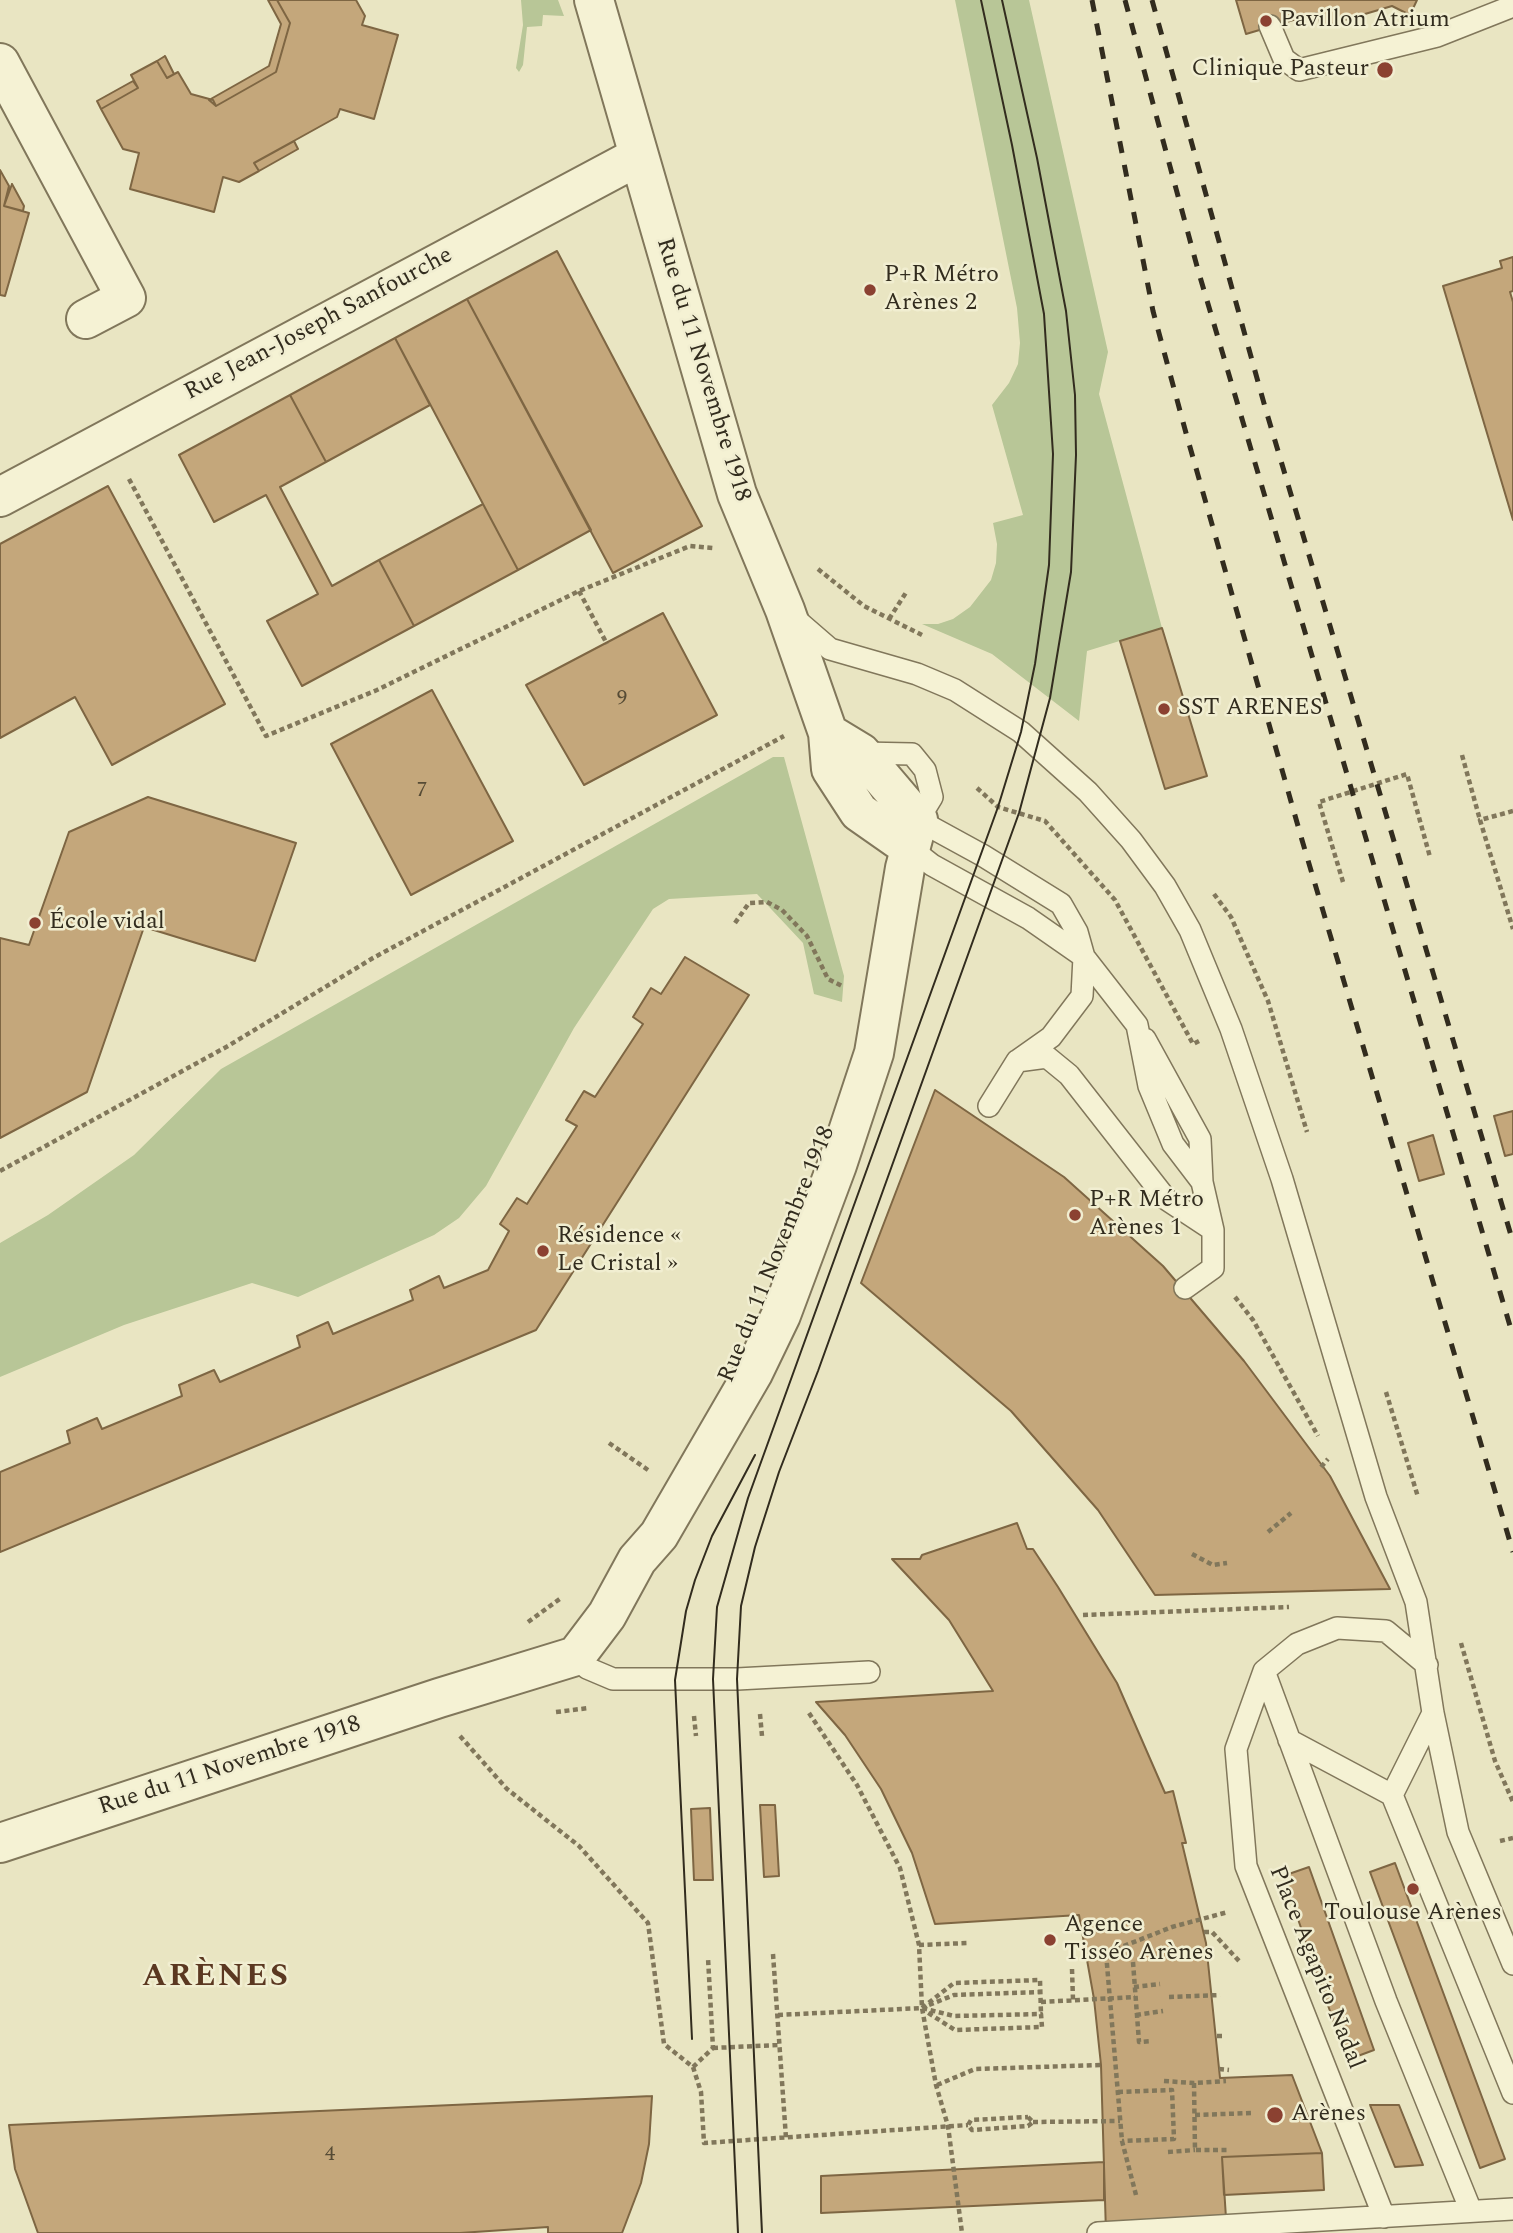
<!DOCTYPE html>
<meta charset="utf-8">
<style>
body{margin:0}
canvas{display:block;background:#e9e5c2}
</style>
<canvas width="1513" height="2233"></canvas>
<script>
const ctx = document.querySelector('canvas').getContext('2d');
ctx.lineJoin = 'round';
function fill(path, color) { ctx.fillStyle = color; ctx.fill(path, 'evenodd'); }
const poly = rows => new Path2D(rows.map(r => 'M' + r).join(''));
function trace(path, color, width, dash) { ctx.strokeStyle = color; ctx.lineWidth = width; ctx.lineCap = dash ? 'butt' : 'round'; ctx.setLineDash(dash || []); ctx.stroke(path); }
function write(font, color, halo, rows, align = 'center') {
  ctx.font = font + ' Spectral,serif'; ctx.lineWidth = 5; ctx.setLineDash([]); ctx.textBaseline = 'middle'; ctx.strokeStyle = halo; ctx.fillStyle = color; for (const [text, x, y, turn = 0] of rows) {
    ctx.save(); ctx.translate(x, y); ctx.rotate((+turn || 0) * Math.PI / 180); ctx.textAlign = isNaN(turn) ? turn : align; if (halo) ctx.strokeText(text, 0, 0); ctx.fillText(text, 0, 0); ctx.restore();
  }
}
fill(poly([
 [521,0,558,0,564,16,543,15,542,26,527,27,523,65,519,72,516,68,523,25],
 [955,0,1029,0,1108,352,1099,394,1162,628,1087,651,1079,721,992,654,922,624,938,624,953,619,970,607,991,580,996,563,997,544,993,523,1023,515,992,405,1009,383,1018,364,1020,343,1017,308],
 [773,757,784,757,844,976,842,1002,814,994,803,943,757,894,669,899,653,909,574,1028,486,1186,459,1218,434,1235,298,1297,252,1283,124,1325,0,1377,0,1243,48,1215,134,1155,221,1069]
]), '#b8c697');
const building = poly([
 [268,0,277,0,290,23,276,72,216,106,209,100,269,66,281,24,268,0],
 [277,0,356,0,365,16,362,25,398,35,374,119,340,109,337,117,254,163,259,171,239,182,223,177,214,212,130,189,139,153,123,149,101,109,138,88,131,75,157,61,167,78,178,72,191,94,213,100,216,106,276,72,290,23,277,0],
 [1236,0,1417,0,1410,15,1392,6,1321,27,1317,13,1246,34,1236,0],
 [165,56,174,74,167,78,157,61,165,56],
 [133,81,138,88,101,109,97,101,133,81],
 [294,141,298,149,259,171,254,163,294,141],
 [0,170,9,186,4,206,29,213,5,296,0,295,0,170],
 [12,184,24,206,23,211,4,206,12,184],
 [557,251,702,526,613,573,467,299,557,251],
 [1513,257,1513,291,1510,292,1513,302,1513,520,1443,286,1502,268,1500,261,1513,257],
 [467,299,591,530,518,570,395,338,467,299],
 [395,338,430,405,326,462,290,395,395,338],
 [290,395,326,462,280,487,332,586,379,560,414,626,302,686,267,621,318,594,266,495,214,522,179,455,290,395],
 [108,486,225,704,112,765,75,697,0,738,0,544,108,486],
 [483,504,518,570,414,626,379,560,483,504],
 [663,613,717,715,584,785,526,685,663,613],
 [1162,628,1207,776,1165,789,1120,641,1162,628],
 [432,690,513,841,411,895,331,744,432,690],
 [148,797,296,843,255,961,144,927,87,1092,0,1138,0,938,29,945,69,832,148,797],
 [685,957,749,995,536,1330,0,1552,0,1472,70,1443,67,1431,97,1418,102,1429,182,1396,179,1385,214,1370,220,1382,300,1347,297,1336,328,1322,333,1334,413,1300,410,1290,439,1276,444,1288,488,1270,509,1231,500,1224,517,1198,527,1204,577,1126,566,1120,584,1091,595,1097,643,1024,633,1017,651,988,661,994,685,957],
 [935,1090,1064,1177,1163,1266,1244,1361,1330,1476,1390,1589,1155,1595,1098,1510,1011,1411,861,1283,935,1090],
 [1513,1111,1513,1154,1505,1156,1494,1116,1513,1111],
 [1433,1135,1444,1174,1419,1181,1408,1143,1433,1135],
 [1017,1523,1027,1549,1033,1549,1058,1587,1117,1683,1165,1793,1173,1791,1186,1843,1182,1843,1206,1943,1220,2078,1292,2075,1322,2153,1222,2157,1227,2233,1106,2233,1101,2065,1094,1999,1079,1915,935,1924,912,1853,881,1789,845,1735,816,1702,993,1691,949,1620,892,1559,920,1559,922,1555,1017,1523],
 [760,1805,775,1805,779,1876,764,1877,760,1805],
 [710,1808,713,1880,694,1880,691,1809,710,1808],
 [1395,1863,1505,2159,1480,2168,1370,1872,1395,1863],
 [1309,1867,1374,2050,1347,2060,1283,1876,1309,1867],
 [652,2096,649,2144,641,2183,622,2233,548,2233,548,2227,460,2233,38,2233,15,2169,9,2125,652,2096],
 [1370,2105,1399,2105,1423,2165,1395,2167,1370,2105],
 [1322,2153,1324,2190,1224,2195,1222,2157,1322,2153],
 [1104,2162,1104,2200,821,2213,821,2176,1104,2162]
]);
fill(building, '#c4a77b');
trace(building, '#7e6643', 2);
const service = poly([
 [1270,26,1284,59,1299,70,1437,36,1513,6],
 [793,617,830,649,917,674,955,690,1021,732,1088,792,1131,840,1165,886,1190,930,1231,1029,1282,1179,1376,1497,1416,1602,1433,1713,1458,1832,1513,1964],
 [861,753,912,754,925,770,932,797,918,820,982,855,1061,904,1077,932,1084,957,1082,996,1051,1037,1017,1061],
 [909,847,932,865,1028,918,1084,957,1137,1025,1149,1086,1173,1144,1202,1182,1213,1230,1213,1268,1185,1288],
 [1145,1039,1200,1139,1202,1182],
 [989,1106,1017,1061,1047,1057,1069,1075,1166,1199,1213,1230],
 [576,1656,587,1668,613,1679,737,1679,869,1672],
 [1264,1671,1386,2001,1471,2211],
 [1289,1740,1392,1795,1513,2093],
 [1392,1795,1433,1713],
 [1384,2217,1246,1866,1236,1749,1264,1671,1297,1644,1337,1628,1386,1631,1427,1665],
 [1098,2233,1513,2209]
]);
const minor = poly([
 [594,0,737,494,785,610,828,733,831,769,859,812,909,847],
 [0,63,126,298,86,319],
 [0,497,639,156],
 [0,1843,439,1698,576,1656,607,1615,637,1560,659,1535,753,1373,781,1315,837,1165,874,1053,905,868,918,820,861,753,828,733]
]);
trace(service, '#81775b', 24);
trace(minor, '#81775b', 42);
trace(poly([
 [129,479,266,736,377,690,579,591,690,546,713,548],
 [818,569,864,606,922,635],
 [579,591,607,644],
 [889,619,907,591],
 [1462,755,1480,820],
 [977,788,998,807,1045,821,1115,900,1193,1044,1199,1041],
 [1513,811,1480,820,1513,929],
 [1343,882,1319,802,1407,774,1430,857],
 [1214,894,1231,917,1268,1001,1307,1132],
 [735,923,749,903,767,902,782,910,807,936,828,979,842,986],
 [0,1171,228,1046,373,958,784,736],
 [1235,1297,1253,1320,1318,1436],
 [1386,1392,1418,1497],
 [609,1443,648,1470],
 [1321,1467,1328,1459],
 [1268,1532,1291,1513],
 [1192,1554,1213,1565,1227,1563],
 [1083,1615,1289,1607],
 [528,1622,561,1598],
 [1461,1643,1495,1761,1513,1802],
 [556,1712,589,1708],
 [809,1713,857,1785,900,1868,919,1945,922,2008,936,2085,948,2126,962,2233],
 [760,1714,762,1736],
 [694,1716,696,1736],
 [460,1736,507,1789,579,1846,648,1923,664,2044,693,2067,701,2092,704,2143,968,2125],
 [1500,1841,1513,1838],
 [1204,1932,1212,1932,1240,1962],
 [919,1945,968,1943],
 [773,1954,786,2138],
 [1208,1956,1216,1956],
 [1133,1962,1139,2042,1152,2041],
 [1072,1969,1073,2000],
 [1134,1987,1160,1984],
 [1169,1997,1220,1995],
 [1041,2002,1135,1997],
 [929,2005,954,1995,1040,1992],
 [922,2008,954,1983,1040,1980,1041,2014],
 [778,2015,922,2008,954,2016,1041,2014,1042,2027,955,2030,922,2009],
 [1136,2015,1163,2011],
 [1217,2036,1225,2036],
 [713,2048,779,2045],
 [693,2067,713,2048,708,1958],
 [1219,2069,1229,2070],
 [1164,2081,1194,2083,1226,2081],
 [1194,2083,1195,2150,1227,2150],
 [937,2085,975,2069,1101,2065],
 [1118,2092,1172,2090,1174,2139,1122,2141],
 [1195,2115,1253,2113],
 [1028,2117,1033,2122,1028,2126,972,2130,968,2125,971,2120,1028,2117],
 [1033,2122,1120,2121],
 [1168,2152,1195,2150],
 [1136,2195,1122,2141,1106,1953,1172,1927,1228,1912]
]), '#81775b', 4.5, [5, 3.5]);
trace(service, '#f5f2d4', 21);
trace(minor, '#f5f2d4', 38);
trace(poly([
 [692,2039,675,1680,686,1611,695,1580,712,1536,755,1455],
 [738,2233,713,1679,717,1607,748,1498,998,807,1021,732,1035,664,1049,565,1053,454,1044,314,1012,145,981,0],
 [762,2233,737,1679,741,1606,755,1547,779,1472,818,1371,1019,813,1050,698,1071,572,1076,455,1075,395,1066,311,1037,158,1002,0]
]), '#322c1e', 2);
trace(poly([
 [1092,0,1153,311,1186,433,1302,840,1513,1552],
 [1125,0,1198,270,1513,1336],
 [1152,0,1265,407,1513,1242]
]), '#322c1e', 5, [12, 12]);
for (const [x, y, r, color] of [
 [1266,21,7,"#8b4131"],
 [1385,70,9,"#8b4131"],
 [870,290,7,"#8b4131"],
 [1164,709,7,"#8b4131"],
 [35,923,7,"#8b4131"],
 [1075,1215,7,"#8b4131"],
 [543,1251,7,"#8b4131"],
 [1413,1889,7,"#8b4131"],
 [1050,1940,7,"#8b4131"],
 [1275,2115,9,"#8b4131"]
]) { const dot = new Path2D(); dot.arc(x, y, r, 0, 2 * Math.PI); ctx.fillStyle = color; ctx.fill(dot); trace(dot, '#f1eed1', 2.5); }
write('21px', '#564b35', null, [
 ["9",622,700],
 ["7",422,792],
 ["4",330,2156]
]);
write('24px', '#322c1e', '#f1eed1', [
 ["Pavillon Atrium",1280,21],
 ["Clinique Pasteur",1369,70,"right"],
 ["P+R Métro",884,276],
 ["Arènes 2",884,304],
 ["SST ARENES",1178,709],
 ["École vidal",49,923],
 ["P+R Métro",1089,1201],
 ["Arènes 1",1089,1229],
 ["Résidence «",557,1237],
 ["Le Cristal »",557,1265],
 ["Toulouse Arènes",1413,1914,"center"],
 ["Agence",1064,1926],
 ["Tisséo Arènes",1064,1954],
 ["Arènes",1291,2115]
], 'left');
write('24px', '#322c1e', '#f1eed1', [
 ["Rue Jean-Joseph Sanfourche",319,325,-28],
 ["Rue du 11 Novembre 1918",702,370,73],
 ["Rue du 11 Novembre 1918",778,1255,-68],
 ["Rue du 11 Novembre 1918",230,1767,-18],
 ["Place Agapito Nadal",1315,1968,68]
]);
ctx.letterSpacing = '2px';
write('bold 32px', '#5b3821', '#f1eed1', [
 ["ARÈNES",216,1979]
]);
ctx.letterSpacing = '0px';
</script>
